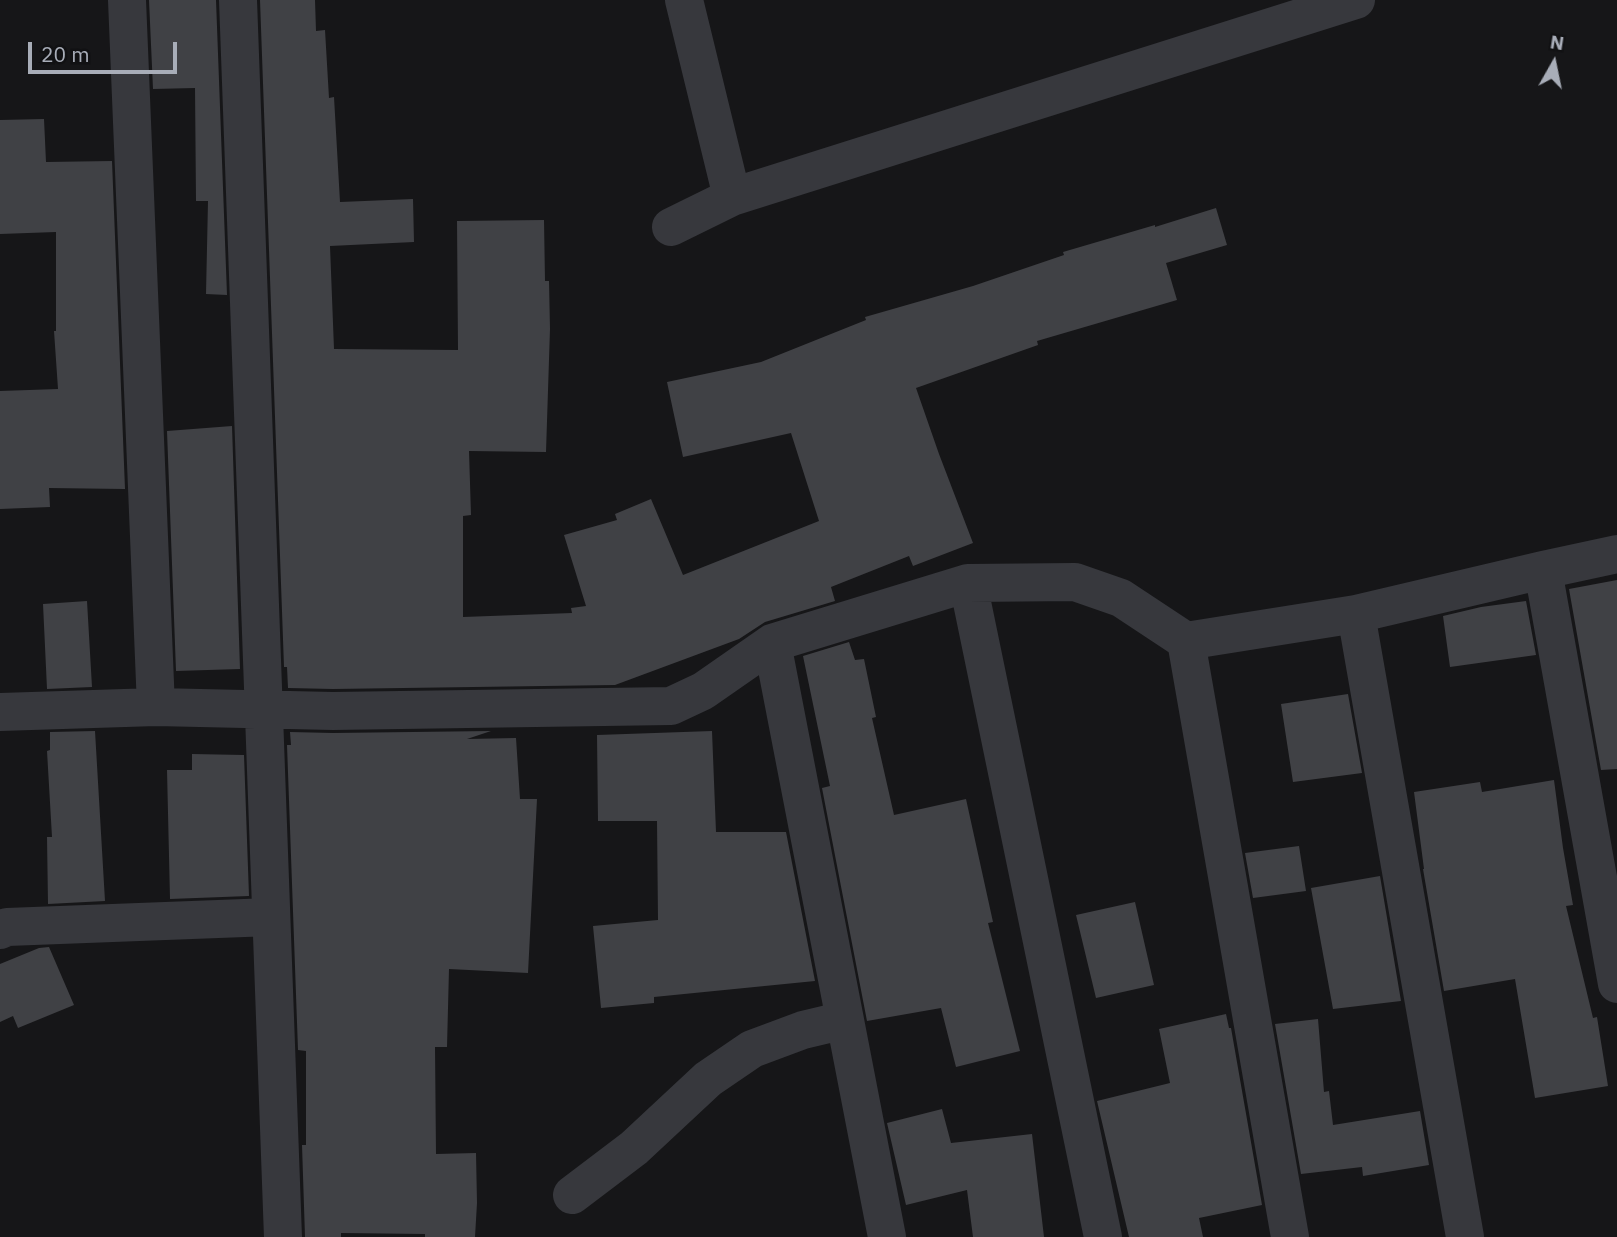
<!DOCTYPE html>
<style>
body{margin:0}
#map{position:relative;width:1617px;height:1237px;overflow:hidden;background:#161618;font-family:"IBM Plex Sans",sans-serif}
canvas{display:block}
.north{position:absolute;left:1519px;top:28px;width:70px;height:70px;-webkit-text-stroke:5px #111113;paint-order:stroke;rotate:9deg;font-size:19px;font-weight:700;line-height:28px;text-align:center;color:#a8adb8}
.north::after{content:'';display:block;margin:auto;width:24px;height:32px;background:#a8adb8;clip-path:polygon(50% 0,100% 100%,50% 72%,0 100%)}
.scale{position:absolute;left:28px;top:42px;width:149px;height:32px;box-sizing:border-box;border:4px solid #a8adb8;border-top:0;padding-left:9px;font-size:21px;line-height:24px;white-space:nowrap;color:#a8adb8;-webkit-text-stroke:5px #111113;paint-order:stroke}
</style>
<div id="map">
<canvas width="1617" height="1237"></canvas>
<div class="north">N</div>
<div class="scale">20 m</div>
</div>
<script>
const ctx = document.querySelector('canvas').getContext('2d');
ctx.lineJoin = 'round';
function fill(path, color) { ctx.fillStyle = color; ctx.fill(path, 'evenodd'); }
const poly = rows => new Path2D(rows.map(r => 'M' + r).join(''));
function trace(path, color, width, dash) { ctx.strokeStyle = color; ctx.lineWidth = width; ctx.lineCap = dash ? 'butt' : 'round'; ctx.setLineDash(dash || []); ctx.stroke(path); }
fill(poly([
 [149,0,216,0,227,295,206,294,208,201,196,201,195,88,153,89],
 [260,0,315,0,316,31,325,30,329,98,334,97,340,202,413,199,414,242,330,246,334,349,458,350,457,221,544,220,545,281,549,281,550,329,546,452,469,451,471,515,463,516,463,617,572,613,571,608,586,606,564,535,617,520,615,514,651,499,683,575,819,521,791,433,683,457,667,382,761,362,866,320,865,317,973,286,1064,255,1063,252,1155,225,1155,227,1216,208,1227,245,1166,263,1177,300,1037,341,1038,345,916,388,939,454,973,543,913,566,909,556,831,587,835,601,765,622,739,639,615,685,333,689,288,688,287,667,284,667],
 [44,119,46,162,112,161,125,489,49,488,50,507,0,509,0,391,58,389,54,331,56,331,56,232,0,234,0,120],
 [232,426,240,669,176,671,167,431],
 [1617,580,1617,769,1601,770,1569,589],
 [87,601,92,687,47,689,43,604],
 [1526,601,1536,655,1450,667,1443,616,1481,607],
 [849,642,855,660,864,659,876,717,872,718,894,815,966,799,993,922,988,923,1020,1051,956,1067,941,1008,867,1021,822,788,830,786,803,656],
 [1348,694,1362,773,1293,782,1281,704],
 [95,731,105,901,48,904,47,837,52,837,47,751,50,750,50,732],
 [491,731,467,739,516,738,520,799,537,799,528,973,449,969,447,1047,435,1047,436,1154,476,1153,477,1203,475,1237,425,1237,425,1234,341,1233,341,1237,305,1237,302,1145,306,1145,306,1051,298,1050,287,745,291,745,290,732,333,733],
 [712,731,716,832,786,832,815,981,654,997,654,1003,601,1008,593,926,658,920,657,821,598,821,597,735],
 [192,754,244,755,249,896,170,899,167,770,192,770],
 [1554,780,1563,848,1573,905,1566,906,1593,1018,1597,1017,1608,1086,1535,1098,1515,979,1444,991,1423,869,1424,869,1414,792,1480,782,1482,792],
 [1299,846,1306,891,1253,898,1245,853],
 [1380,876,1401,1001,1333,1009,1311,888],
 [1135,902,1154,985,1096,998,1076,915],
 [49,947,74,1005,18,1028,13,1016,0,1022,0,964,39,948],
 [1226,1014,1229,1028,1231,1028,1262,1205,1199,1218,1203,1237,1129,1237,1097,1101,1170,1083,1159,1029],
 [1318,1019,1324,1092,1329,1091,1333,1125,1420,1111,1429,1165,1363,1176,1362,1167,1301,1174,1275,1024],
 [942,1109,951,1143,1032,1134,1044,1237,973,1237,967,1190,906,1205,887,1123]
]), '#404145');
trace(poly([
 [127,0,156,707],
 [238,0,283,1237],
 [684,0,732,197],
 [671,227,732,197,1356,0],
 [1543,570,1617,984],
 [968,583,1103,1237],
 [1356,614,1465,1237],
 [1186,641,1290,1237],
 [772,643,887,1237],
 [0,712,156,707,333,711,671,706,703,691,772,643,968,583,1075,582,1121,598,1186,641,1356,614,1543,570,1617,554],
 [0,930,7,927,271,917],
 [572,1195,634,1148,708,1079,752,1049,803,1030,845,1020]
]), '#37383d', 38);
</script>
